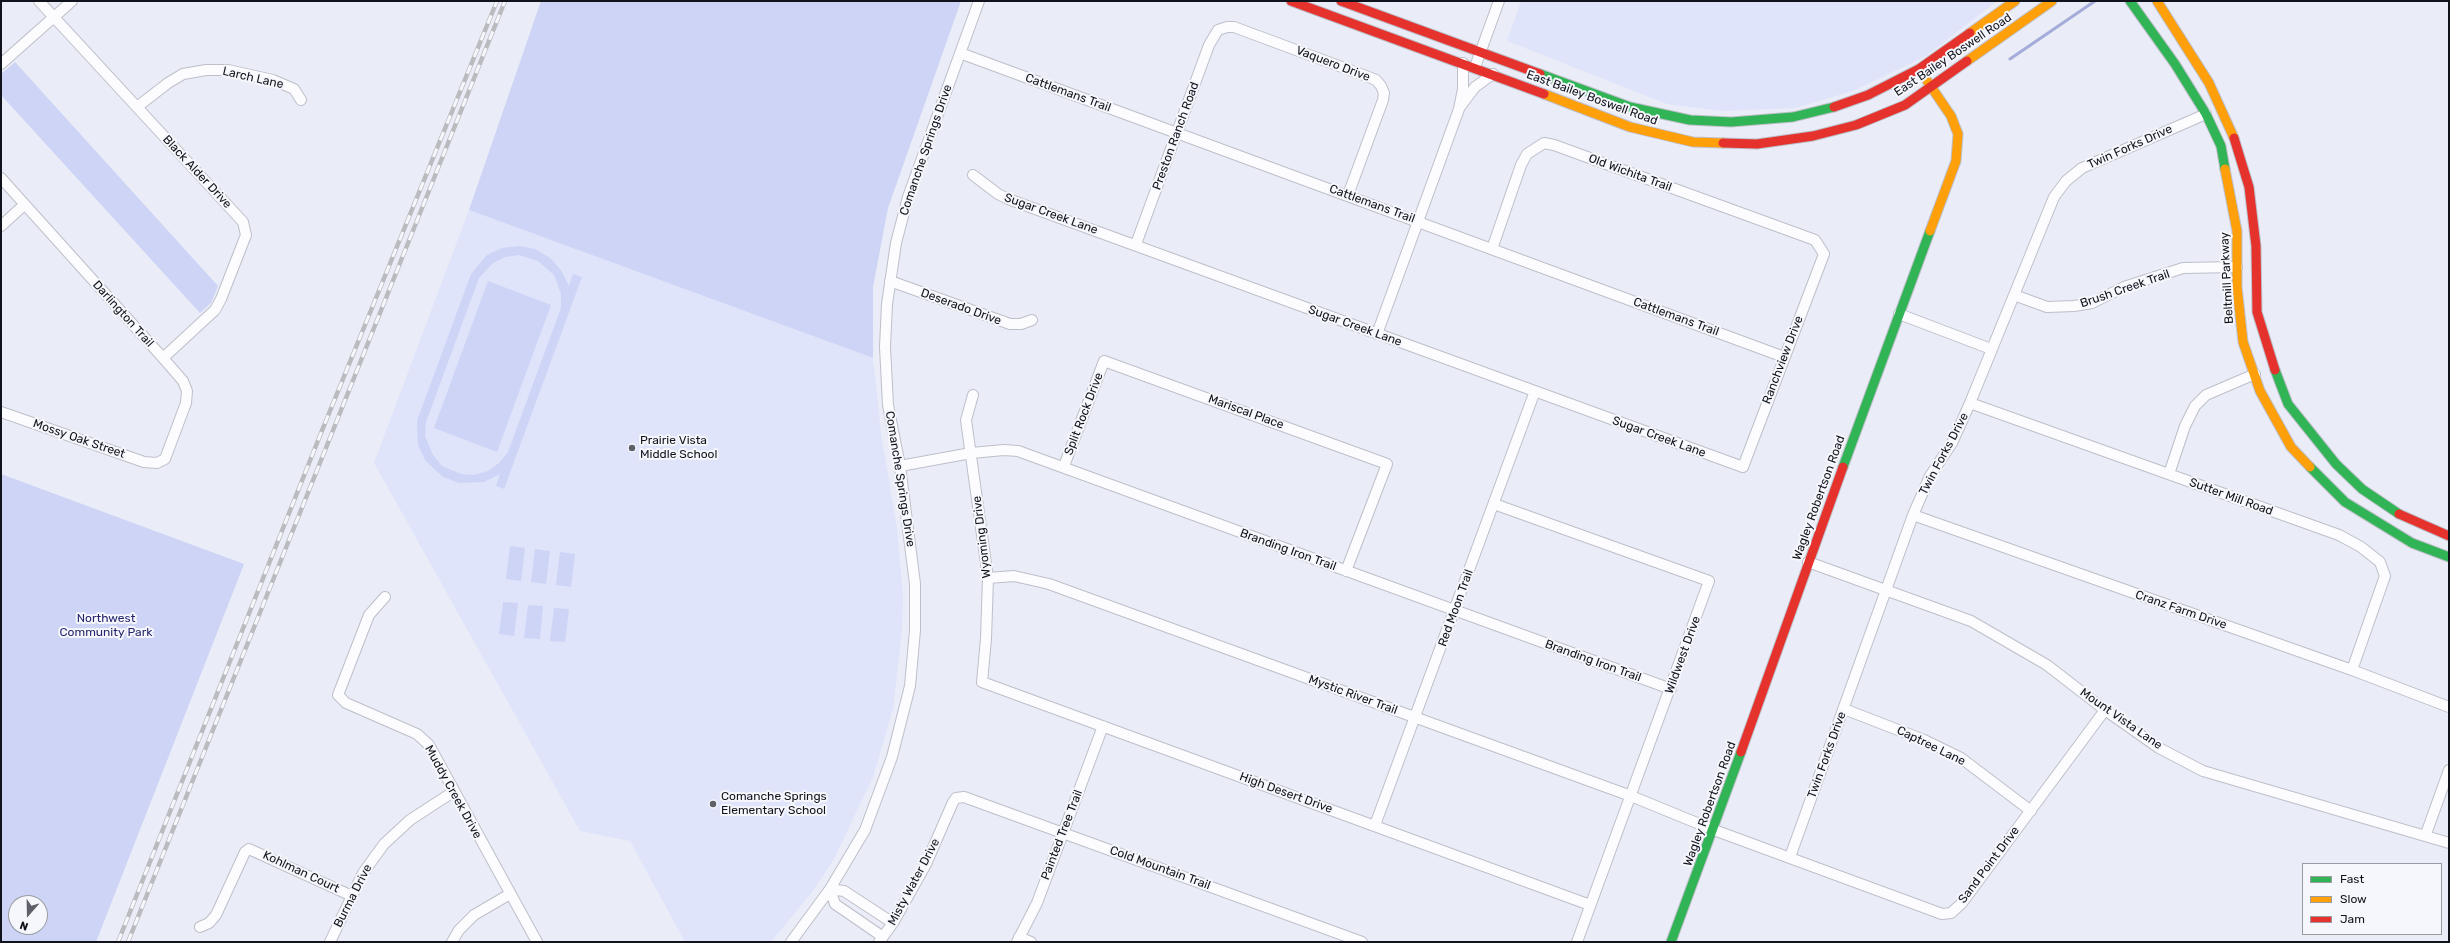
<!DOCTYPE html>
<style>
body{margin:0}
#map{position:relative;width:2450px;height:943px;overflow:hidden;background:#eaecf7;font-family:Rubik,sans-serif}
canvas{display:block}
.frame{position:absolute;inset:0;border:2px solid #11131c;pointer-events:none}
.legend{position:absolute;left:2302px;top:863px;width:140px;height:72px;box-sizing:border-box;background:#f6f7fc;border:1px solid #9a9ca2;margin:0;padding:5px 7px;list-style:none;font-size:12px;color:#11131c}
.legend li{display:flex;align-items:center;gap:8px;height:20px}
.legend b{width:20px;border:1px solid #9a9ca2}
.north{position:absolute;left:8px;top:895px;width:40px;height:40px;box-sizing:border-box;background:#f6f7fc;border:1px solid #9a9ca2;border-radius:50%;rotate:200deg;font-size:11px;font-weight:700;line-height:16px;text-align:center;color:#11131c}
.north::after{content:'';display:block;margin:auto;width:14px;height:18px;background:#5d5f69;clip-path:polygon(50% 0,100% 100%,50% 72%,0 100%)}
</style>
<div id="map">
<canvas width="2450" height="943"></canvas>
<div class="frame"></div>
<ul class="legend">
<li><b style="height:5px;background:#30b455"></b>Fast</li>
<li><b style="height:5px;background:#ff9f0a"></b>Slow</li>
<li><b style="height:5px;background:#e5322d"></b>Jam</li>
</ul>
<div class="north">N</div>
</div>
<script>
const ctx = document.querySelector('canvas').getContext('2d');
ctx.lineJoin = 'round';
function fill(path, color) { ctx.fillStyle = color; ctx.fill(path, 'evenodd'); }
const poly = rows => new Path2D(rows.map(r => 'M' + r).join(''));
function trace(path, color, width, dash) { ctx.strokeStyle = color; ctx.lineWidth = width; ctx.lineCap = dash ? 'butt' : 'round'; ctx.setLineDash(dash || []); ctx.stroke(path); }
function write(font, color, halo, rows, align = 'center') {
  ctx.font = font + ' Rubik,sans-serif'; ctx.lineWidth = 4; ctx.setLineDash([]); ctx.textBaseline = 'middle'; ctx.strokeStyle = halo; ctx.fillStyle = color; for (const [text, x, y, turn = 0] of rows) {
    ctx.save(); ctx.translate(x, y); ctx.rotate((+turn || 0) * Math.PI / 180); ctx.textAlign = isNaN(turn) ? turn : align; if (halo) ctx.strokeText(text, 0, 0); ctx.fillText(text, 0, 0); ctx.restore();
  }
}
fill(poly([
 [1521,1,1997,1,1926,56,1853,91,1795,108,1721,111,1667,104,1507,41],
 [469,210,873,358,881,433,897,528,903,596,902,630,893,709,873,777,834,859,812,892,771,942,685,942,630,841,580,831,374,463]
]), '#dfe4fb');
fill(poly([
 [541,1,961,1,888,208,873,287,873,358,469,210],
 [15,62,218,286,211,303,200,313,1,95,1,74],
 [519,246,535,249,550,258,561,270,569,286,573,274,582,277,504,489,496,486,500,474,484,482,459,483,443,477,425,460,418,445,417,421,471,274,487,255,502,248],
 [519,255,538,261,554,275,561,294,561,308,508,452,499,463,488,471,474,475,461,474,442,466,433,455,425,436,426,422,479,278,493,263,505,257],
 [488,281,551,305,497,452,434,428],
 [1,474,244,564,96,942,1,942],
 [16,903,40,903,40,927,16,927],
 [510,546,525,548,521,581,506,579],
 [535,549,550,551,546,584,531,582],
 [560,552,575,554,571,587,556,585],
 [503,602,518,603,514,636,499,634],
 [528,605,543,606,540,639,524,638],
 [554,608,569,609,565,642,550,641]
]), '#cdd4f5');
trace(poly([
 [2010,59,2095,1]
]), '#a4acd9', 3);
const street = poly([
 [39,1,243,222,246,235,221,299,215,310,163,358],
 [960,53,1784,357],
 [1,64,72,1],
 [1475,67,1499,1],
 [137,107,168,83,183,74,206,70,228,70,273,80,294,89,301,100],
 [1460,107,1475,87,1493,74],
 [973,175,998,194,1008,199,1743,467,1824,254,1815,240,1554,145,1544,143,1527,154,1521,165,1492,249],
 [1,178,163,358,183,381,187,391,186,403,165,459,157,463,144,462,1,412],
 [1,226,24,205],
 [1136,244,1209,45,1218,30,1227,27,1234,27,1366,76,1376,80,1381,86,1384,93,1383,100,1348,195],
 [890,281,1010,324,1021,324,1032,320],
 [2014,295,2047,307,2074,306,2092,303,2124,287,2183,268,2237,267],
 [1899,314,1991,349],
 [1377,334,1459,109,1463,89,1463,63],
 [973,395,966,420,988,578,986,639,982,682,1590,905],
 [1970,403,2339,535,2361,547,2380,562,2385,576,2352,670],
 [900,466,971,453,1004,450,1018,451,1671,689],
 [1064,466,1104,361,1387,464,1346,571],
 [2169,474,2185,426,2195,406,2206,395,2255,374],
 [1494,504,1709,581,1577,942],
 [1913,515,2352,670,2449,707],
 [1808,562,1971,621,2047,665,2105,710,2159,748,2203,771,2449,843],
 [988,578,1014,576,1049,584,1631,796,1714,830,1942,914,1951,913,1962,903,2105,710],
 [385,597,369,615,338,695,346,703,417,734,429,745,537,942],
 [1844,709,1924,740,1961,758,2031,811],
 [1375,825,1535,391],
 [2426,834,2449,770],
 [1790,857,1913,515,1930,476,1952,443,1970,403,2054,197,2066,181,2082,168,2206,114],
 [200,927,209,923,216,915,245,852,249,849,352,896],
 [883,937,835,904,830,889,844,891,893,923],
 [1019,937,1031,942],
 [330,942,363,873,384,844,410,820,453,792],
 [452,942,459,930,474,915,510,894],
 [791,942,830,889,865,830,892,757,910,686,915,630,915,584,900,466,888,405,885,347,887,304,896,243,908,197,979,1],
 [879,942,893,923,926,864,953,802,956,798,964,797,1362,942],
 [1017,942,1037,903,1103,726]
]);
const fast = poly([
 [2130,1,2175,64,2206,114,2221,146,2225,169],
 [1540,74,1630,107,1690,120,1731,122,1793,117,1834,107],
 [2275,370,2288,404,2336,464,2362,489,2399,514],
 [1843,467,1930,231],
 [2310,467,2345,502,2412,543,2449,557],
 [1671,942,1741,752]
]);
const slow = poly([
 [2157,1,2209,83,2234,138],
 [1970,33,2015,1],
 [1967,61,2052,1],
 [1919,69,1951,116,1958,134,1956,161,1930,231],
 [1544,94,1630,127,1693,142,1723,143],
 [2225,169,2237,231,2237,287,2243,342,2260,391,2291,447,2310,467]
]);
const jam = poly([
 [1291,1,1544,94],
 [1341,1,1540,74],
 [1834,107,1868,95,1919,69,1970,33],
 [2234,138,2249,187,2256,246,2257,312,2275,370],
 [1723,143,1757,144,1813,136,1856,125,1905,105,1967,61],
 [2399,514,2449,536],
 [1741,752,1843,467]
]);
trace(street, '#bdbfc9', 12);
trace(fast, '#bdbfc9', 11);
trace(slow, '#bdbfc9', 11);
trace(jam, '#bdbfc9', 11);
trace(street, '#fcfcfe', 10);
trace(fast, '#30b455', 9);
trace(slow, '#ff9f0a', 9);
trace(jam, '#e5322d', 9);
const rail = poly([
 [118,942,321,433,497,1],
 [128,942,505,1]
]);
trace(rail, '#babbbe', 4.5);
trace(rail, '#f6f7fc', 3, [9]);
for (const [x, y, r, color] of [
 [632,448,4,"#5d5f69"],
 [713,804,4,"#5d5f69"]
]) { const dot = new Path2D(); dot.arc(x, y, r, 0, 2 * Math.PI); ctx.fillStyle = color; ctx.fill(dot); trace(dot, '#f6f7fc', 1.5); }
write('12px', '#11131c', '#f6f7fc', [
 ["East Bailey Boswell Road",1953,55,-34],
 ["Vaquero Drive",1333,64,21],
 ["Larch Lane",253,78,13],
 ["Cattlemans Trail",1068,93,20],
 ["East Bailey Boswell Road",1592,98,20],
 ["Preston Ranch Road",1176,136,-70],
 ["Twin Forks Drive",2130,147,-24],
 ["Comanche Springs Drive",926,150,-71],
 ["Black Alder Drive",197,172,47],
 ["Old Wichita Trail",1630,173,20],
 ["Cattlemans Trail",1372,204,20],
 ["Sugar Creek Lane",1051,214,20],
 ["Beltmill Parkway",2227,278,-93],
 ["Brush Creek Trail",2125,289,-19],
 ["Deserado Drive",961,307,20],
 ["Darlington Trail",123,314,48],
 ["Cattlemans Trail",1676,317,20],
 ["Sugar Creek Lane",1355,326,20],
 ["Ranchview Drive",1783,360,-69],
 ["Mariscal Place",1246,412,20],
 ["Split Rock Drive",1084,414,-69],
 ["Sugar Creek Lane",1659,437,20],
 ["Mossy Oak Street",79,439,19],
 ["Twin Forks Drive",1944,454,-62],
 ["Comanche Springs Drive",900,479,81],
 ["Sutter Mill Road",2231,497,20],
 ["Wagley Robertson Road",1819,498,-70],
 ["Wyoming Drive",982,537,-97],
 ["Branding Iron Trail",1288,550,20],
 ["Red Moon Trail",1456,608,-70],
 ["Cranz Farm Drive",2181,610,19],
 ["Wildwest Drive",1683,655,-70],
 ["Branding Iron Trail",1593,661,20],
 ["Mystic River Trail",1353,695,20],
 ["Mount Vista Lane",2121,719,35],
 ["Captree Lane",1931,746,26],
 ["Twin Forks Drive",1827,755,-70],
 ["Muddy Creek Drive",453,792,61],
 ["High Desert Drive",1286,793,20],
 ["Wagley Robertson Road",1710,804,-70],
 ["Painted Tree Trail",1062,835,-69],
 ["Sand Point Drive",1989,865,-53],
 ["Cold Mountain Trail",1160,868,20],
 ["Kohlman Court",301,872,25],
 ["Misty Water Drive",914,882,-62],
 ["Burma Drive",353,896,-63]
]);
write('12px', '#11131c', '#f6f7fc', [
 ["Prairie Vista",640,441],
 ["Middle School",640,455],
 ["Comanche Springs",721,797],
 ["Elementary School",721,811]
], 'left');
write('12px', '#25266d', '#f6f7fc', [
 ["Northwest",106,619],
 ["Community Park",106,633]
]);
</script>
